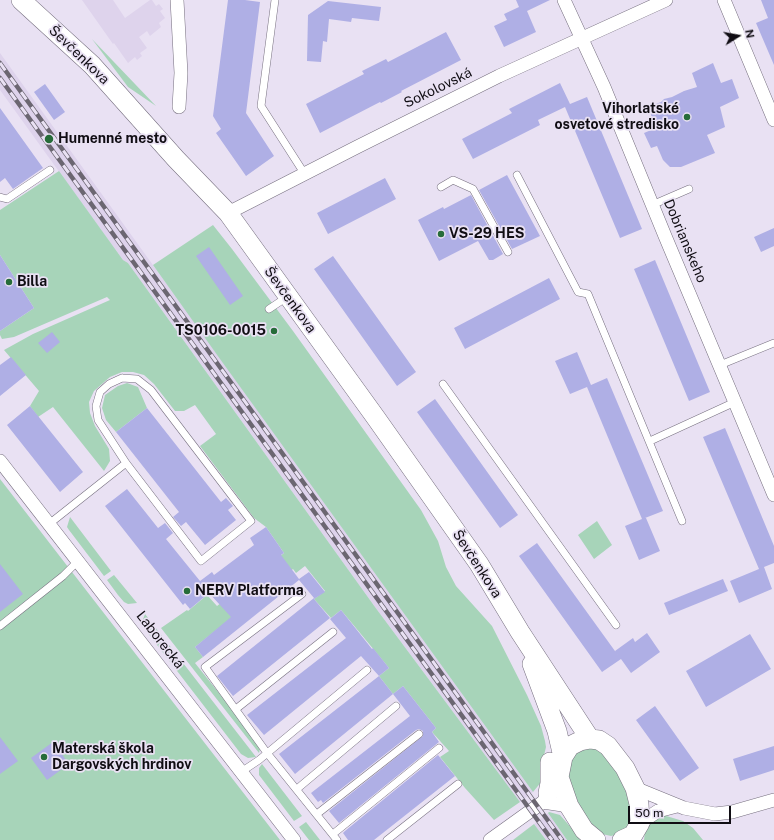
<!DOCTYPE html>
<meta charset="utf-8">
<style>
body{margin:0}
#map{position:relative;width:774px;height:840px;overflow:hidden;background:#e9e1f3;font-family:"Public Sans",sans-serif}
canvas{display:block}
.north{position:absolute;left:718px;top:16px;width:40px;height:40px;-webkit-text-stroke:3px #e9e1f3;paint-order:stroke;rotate:79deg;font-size:11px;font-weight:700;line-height:16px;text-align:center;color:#100d13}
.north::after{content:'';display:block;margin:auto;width:14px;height:18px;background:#100d13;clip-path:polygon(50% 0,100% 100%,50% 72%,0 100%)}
.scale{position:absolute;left:628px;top:806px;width:103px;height:18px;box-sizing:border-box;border:2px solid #100d13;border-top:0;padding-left:5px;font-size:12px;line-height:14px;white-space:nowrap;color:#100d13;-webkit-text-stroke:3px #e9e1f3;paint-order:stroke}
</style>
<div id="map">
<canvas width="774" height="840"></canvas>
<div class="north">N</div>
<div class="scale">50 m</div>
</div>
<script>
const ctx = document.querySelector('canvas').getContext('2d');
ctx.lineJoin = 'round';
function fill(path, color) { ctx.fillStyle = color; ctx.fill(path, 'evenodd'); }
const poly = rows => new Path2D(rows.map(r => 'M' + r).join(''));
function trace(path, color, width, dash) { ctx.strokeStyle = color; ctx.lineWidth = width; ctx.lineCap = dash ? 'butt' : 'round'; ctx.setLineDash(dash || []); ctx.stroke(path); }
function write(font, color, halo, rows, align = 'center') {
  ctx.font = font + ' "Public Sans",sans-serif'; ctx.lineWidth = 3.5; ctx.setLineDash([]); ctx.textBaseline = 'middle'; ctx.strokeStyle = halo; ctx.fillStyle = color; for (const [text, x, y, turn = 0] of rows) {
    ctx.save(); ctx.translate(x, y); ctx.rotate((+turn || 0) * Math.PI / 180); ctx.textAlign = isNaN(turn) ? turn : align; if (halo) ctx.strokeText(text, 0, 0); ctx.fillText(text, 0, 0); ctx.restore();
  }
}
fill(poly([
 [82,0,113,0,125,18,150,0,152,0,156,6,159,4,163,9,160,11,165,18,159,23,161,27,150,36,147,31,139,37,147,48,140,53,142,56,137,60,135,57,128,63,114,43,113,44],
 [0,53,533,792,520,802,375,607,128,263,123,260,0,90],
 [548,813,567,840,546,840,534,824]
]), '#ded3ec');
fill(poly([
 [92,39,156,106,128,87],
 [59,171,123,260,128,263,375,607,520,802,494,820,465,788,440,757,449,751,432,732,436,728,403,686,393,694,379,676,389,668,341,610,331,618,322,608,314,599,325,591,305,566,296,573,293,569,195,647,203,657,195,663,259,743,260,749,259,753,161,628,187,610,188,611,207,595,217,606,284,553,266,527,254,518,200,446,216,434,195,405,184,411,175,411,154,384,144,375,133,372,122,372,110,377,94,391,89,402,90,413,95,426,109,449,110,461,104,471,53,407,38,417,30,406,39,391,4,350,33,334,110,300,107,297,14,337,2,339,0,335,0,331,34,308,0,255,0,210],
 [213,225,232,249,293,331,421,510,438,541,446,567,456,586,492,626,527,695,541,726,545,741,546,747,541,768,542,781,533,792,220,359,153,265],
 [127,383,138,387,147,408,116,432,106,420,102,408,105,395,118,386],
 [0,479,58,554,280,840,0,840],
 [70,517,111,571,104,576,69,530,67,527],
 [597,521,612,545,594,559,578,535],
 [114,575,137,603,128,604,124,602,118,595,107,580],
 [145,614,256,757,248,758,241,754,144,628,142,622],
 [589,748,597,749,613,763,632,803,631,823,619,834,611,836,602,834,594,828,579,805,569,779,567,767,575,753],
 [262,764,302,816,294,821,259,775,259,768],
 [549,812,560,815,582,840,567,840,548,813],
 [663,815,683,821,693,828,703,840,644,840,645,831,649,825],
 [306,822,320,840,309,840,299,827],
 [534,824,546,840,513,840]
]), '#a7d4b9');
fill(poly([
 [228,0,245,0,260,2,246,113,274,156,246,176,216,133,221,129,213,116],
 [516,0,550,0,527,11,536,32,504,47,494,26,507,20,504,14,519,7],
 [761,0,774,0,774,65,756,23,768,18],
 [328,1,381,7,379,21,352,18,351,22,329,19,327,42,323,41,321,62,307,61,308,15],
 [446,32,461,60,401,91,402,92,381,103,380,102,320,133,306,104,364,74,362,71,386,59,388,62],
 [713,63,721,83,732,79,739,98,720,107,725,127,707,135,715,153,681,167,670,167,663,160,657,146,651,148,644,133,656,128,648,107,661,102,664,99,672,97,684,91,697,87,692,73],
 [560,83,570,104,587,97,642,229,620,238,565,107,538,120,540,125,473,159,462,139,512,113,509,109],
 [45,84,65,112,54,120,34,92],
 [0,108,43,168,13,189,5,178,0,182],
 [507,175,540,236,512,249,479,190],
 [385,178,396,199,328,234,317,213],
 [471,195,503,254,493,260,489,260,478,241,439,261,418,220,443,207,444,209],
 [774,228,774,246,761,252,754,237],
 [209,247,243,296,230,305,196,256],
 [0,255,34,308,0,331],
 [333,256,416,372,397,386,314,269],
 [655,260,710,392,689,401,634,269],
 [549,278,560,299,465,349,454,328],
 [52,332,60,342,47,353,38,343],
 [577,352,591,385,607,378,663,511,645,518,646,518,660,551,639,560,625,526,642,519,587,387,570,394,555,361],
 [11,357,26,375,0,396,0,365],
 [435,399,518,515,500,528,417,412],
 [30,406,83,472,60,492,7,425],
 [147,408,221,502,226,498,233,506,228,510,236,520,205,545,186,522,181,526,173,517,179,512,116,432],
 [725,428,774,546,774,563,764,567,772,589,739,603,730,581,759,569,703,437],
 [127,489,158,528,165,523,173,533,166,539,200,581,212,572,214,575,254,545,250,538,266,527,284,553,281,555,299,579,309,572,325,592,314,599,330,618,233,696,217,676,314,598,299,580,203,657,195,647,231,617,209,593,190,609,185,603,183,605,105,506],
 [537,543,620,658,615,651,633,638,635,642,647,633,660,652,631,673,621,659,602,672,519,556],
 [0,564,23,594,0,612],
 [723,579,728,591,669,615,664,603],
 [341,610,372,649,373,648,389,668,379,676,393,694,295,774,279,754,379,676,361,656,264,735,247,715,346,638,330,619],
 [750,634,771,669,706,707,686,671],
 [403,686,436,728,432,732,439,742,339,823,329,811,423,736,423,731,419,729,416,730,323,803,321,800,318,802,311,793,410,716,393,694],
 [655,706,699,768,680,781,636,720],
 [0,737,18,761,0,774],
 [53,742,69,764,47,780,31,758],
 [774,746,774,770,740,781,733,759],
 [438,755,455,776,374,840,348,840,343,833,345,831]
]), '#afafe5');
const lane = poly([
 [275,0,261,106,304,173],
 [517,175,578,292,588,294,682,521],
 [441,187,453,180,473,189,508,252],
 [0,197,7,199,50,170],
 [652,205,689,189],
 [269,309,287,297],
 [720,365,774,343],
 [122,378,137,379,151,390,251,521,201,561,126,463,98,420,96,406,100,392,109,384,122,378],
 [443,384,616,625],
 [650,441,735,402],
 [49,524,126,463],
 [302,594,205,667,267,753,337,840],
 [0,626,63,576,78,561],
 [236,709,333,632],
 [241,772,259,760,367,670],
 [297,789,396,706],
 [317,814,419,734],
 [333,834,439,748],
 [387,840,458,784]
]);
const street = poly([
 [177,0,181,73,179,107],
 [564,0,604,87,665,236,774,495],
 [724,0,774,120],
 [228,213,357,147,499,76,666,0],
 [0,461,294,840],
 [635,788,684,808,715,814,732,812,774,800],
 [543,802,569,806],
 [640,823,658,811,677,806],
 [490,840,543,802,553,786]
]);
const secondary = poly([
 [21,0,92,65,176,159,228,213,376,418,479,564,520,632,590,739],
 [532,664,557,731,563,757],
 [548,793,550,783,550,762],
 [596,840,584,830,569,806,559,777,563,757,570,746,580,741,590,739,599,740,608,746,625,768,635,788,639,804,640,823,633,835,622,840]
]);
trace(lane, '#766f7f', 8);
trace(street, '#766f7f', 14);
trace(secondary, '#766f7f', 20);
trace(lane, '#fff', 7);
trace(street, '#fff', 13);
trace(secondary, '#fff', 19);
const rail = poly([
 [0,63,562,840],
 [0,78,552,840]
]);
trace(rail, '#6b6671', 4.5);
trace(rail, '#e9e1f3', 3, [9]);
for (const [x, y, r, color] of [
 [687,117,4,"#266c39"],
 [49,139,5,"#266c39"],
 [441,234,4,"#266c39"],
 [9,282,4,"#266c39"],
 [274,331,4,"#266c39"],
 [187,591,4,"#266c39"],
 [44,757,4,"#266c39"]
]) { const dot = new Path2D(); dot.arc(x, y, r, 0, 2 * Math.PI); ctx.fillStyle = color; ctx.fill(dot); trace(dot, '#e9e1f3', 1.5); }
write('14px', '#100d13', '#e9e1f3', [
 ["Ševčenkova",79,55,44],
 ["Sokolovská",438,88,-26],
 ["Dobrianskeho",685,241,67],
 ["Ševčenkova",290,300,54],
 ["Ševčenkova",477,564,57],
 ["Laborecká",160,640,52]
]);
write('bold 14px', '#100d13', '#e9e1f3', [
 ["Vihorlatské",679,109,"right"],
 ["osvetové stredisko",679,125,"right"],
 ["Humenné mesto",58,139],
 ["VS-29 HES",449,234],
 ["Billa",17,282],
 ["TS0106-0015",266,331,"right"],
 ["NERV Platforma",195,591],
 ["Materská škola",52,749],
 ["Dargovských hrdinov",52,765]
], 'left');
</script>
